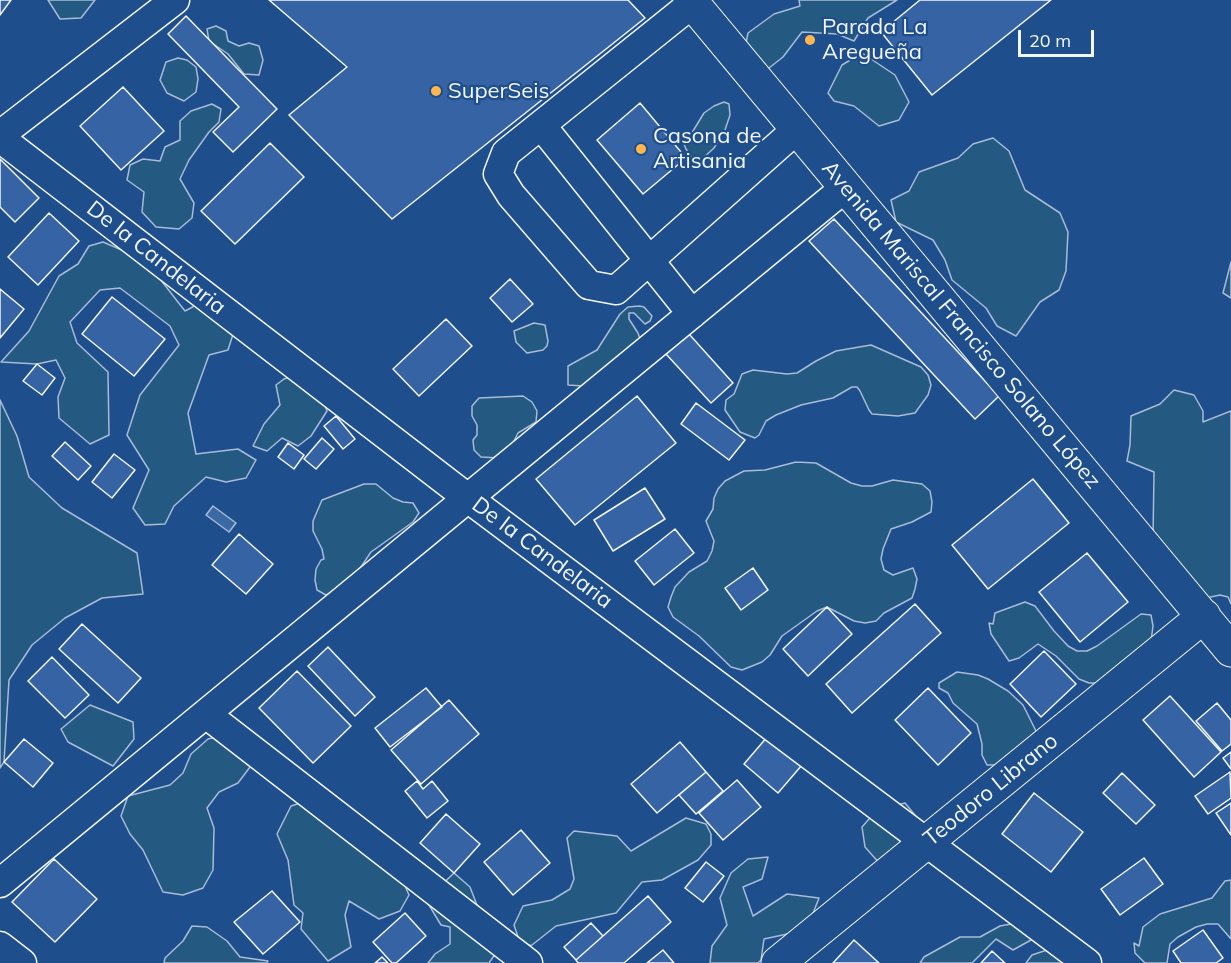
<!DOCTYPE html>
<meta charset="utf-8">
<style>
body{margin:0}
#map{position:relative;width:1231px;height:963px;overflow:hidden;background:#1f4e8c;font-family:Mulish,sans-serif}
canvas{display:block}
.scale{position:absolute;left:1018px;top:30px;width:76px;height:27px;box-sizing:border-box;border:3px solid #f2f6ff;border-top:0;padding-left:8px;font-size:18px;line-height:21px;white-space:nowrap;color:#f2f6ff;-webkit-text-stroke:4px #1f4e8c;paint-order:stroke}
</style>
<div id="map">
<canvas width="1231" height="963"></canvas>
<div class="scale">20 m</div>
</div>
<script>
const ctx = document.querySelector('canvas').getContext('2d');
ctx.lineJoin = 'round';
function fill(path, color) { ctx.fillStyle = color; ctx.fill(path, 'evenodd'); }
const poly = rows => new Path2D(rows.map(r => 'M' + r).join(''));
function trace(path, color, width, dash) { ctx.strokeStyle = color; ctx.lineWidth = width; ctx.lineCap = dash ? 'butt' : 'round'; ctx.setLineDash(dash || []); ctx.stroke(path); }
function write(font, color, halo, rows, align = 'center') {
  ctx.font = font + ' Mulish,sans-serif'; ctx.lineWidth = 4.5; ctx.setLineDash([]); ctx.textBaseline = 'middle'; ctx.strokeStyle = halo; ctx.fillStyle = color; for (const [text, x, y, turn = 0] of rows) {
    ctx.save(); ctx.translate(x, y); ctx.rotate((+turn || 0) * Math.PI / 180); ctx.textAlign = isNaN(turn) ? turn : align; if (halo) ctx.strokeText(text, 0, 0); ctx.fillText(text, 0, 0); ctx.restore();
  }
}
const green = poly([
 [48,0,95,0,81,18,60,19,48,0],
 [799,0,897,0,868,18,854,41,837,34,802,32,783,57,769,68,743,58,748,33,774,14,800,6,799,0],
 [216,26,226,31,228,41,239,46,249,43,259,46,263,60,259,75,244,74,228,54,209,41,207,29,216,26],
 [862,53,895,75,909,102,899,120,879,126,854,106,834,101,828,93,842,65,862,53],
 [178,58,187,60,196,67,198,79,196,92,184,101,167,93,160,80,166,62,178,58],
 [724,102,729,104,730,115,725,130,714,148,702,159,696,160,692,158,686,149,684,144,686,139,693,131,704,113,714,106,724,102],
 [212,104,221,109,219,122,209,132,189,160,180,179,194,203,192,218,179,229,156,227,142,212,144,192,127,180,130,165,143,159,160,161,165,147,180,140,180,121,191,111,212,104],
 [993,138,1009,151,1025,190,1060,213,1068,232,1066,271,1059,290,1040,302,1016,336,997,326,986,308,952,280,945,260,933,240,896,222,891,200,909,191,919,172,958,158,973,144,993,138],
 [103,242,124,251,160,279,185,311,204,301,235,328,228,350,209,355,188,413,196,454,238,449,256,460,246,478,226,482,206,477,174,506,165,524,145,525,133,508,149,470,127,435,140,395,179,345,170,326,120,288,100,290,70,322,77,343,108,372,109,435,90,444,59,418,58,397,65,378,56,360,37,364,1,362,29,331,59,276,78,264,89,246,103,242],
 [1231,262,1231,298,1223,293,1231,262],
 [639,306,644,307,652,316,650,321,645,324,634,313,629,313,629,319,638,333,640,339,583,386,568,385,568,366,597,350,620,314,628,307,639,306],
 [534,323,545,325,548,341,547,346,543,350,527,353,516,342,514,331,534,323],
 [871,345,921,367,928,375,931,385,928,395,915,413,898,416,872,414,869,410,860,391,857,387,852,387,833,398,801,405,776,415,766,421,759,435,755,438,740,432,725,410,726,400,734,394,742,374,753,370,787,374,797,373,816,361,836,351,871,345],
 [296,375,321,396,327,411,311,436,298,446,282,438,267,451,253,446,264,424,280,405,276,385,284,379,296,375],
 [1174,390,1194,395,1203,411,1203,422,1231,411,1231,604,1228,597,1220,595,1192,601,1153,539,1154,472,1127,461,1130,445,1131,416,1160,404,1174,390],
 [523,396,532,402,537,411,536,422,518,433,509,451,500,458,481,457,474,450,473,440,477,435,477,425,472,416,472,406,479,398,523,396],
 [0,400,17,436,29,477,62,508,137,553,143,594,102,598,65,618,32,645,9,680,4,762,0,768,0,400],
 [796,462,816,463,851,483,862,486,872,486,893,480,922,484,930,491,932,502,931,512,912,522,891,529,883,549,881,559,884,570,893,575,913,568,917,579,915,589,912,598,884,613,876,621,865,623,854,621,827,607,817,611,782,636,770,655,762,662,742,670,731,667,699,636,673,617,668,607,671,597,675,587,689,572,707,561,712,551,714,541,706,521,713,509,714,498,718,489,725,481,744,471,765,470,796,462],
 [364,484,376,484,393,498,403,502,413,503,419,513,413,522,371,552,359,570,346,586,326,595,317,590,315,580,316,569,321,560,324,559,322,549,313,531,313,521,322,500,364,484],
 [1025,602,1035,606,1054,631,1068,646,1077,651,1087,651,1097,646,1141,614,1151,615,1153,626,1150,649,1111,683,1089,683,1079,679,1056,656,1038,644,1019,658,1009,661,991,634,989,623,993,624,995,613,1025,602],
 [957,672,978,675,988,679,1008,691,1023,705,1038,735,996,765,987,765,982,755,982,744,977,724,953,703,948,693,939,688,939,683,957,672],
 [90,705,133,722,134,739,113,766,68,742,61,729,90,705],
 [228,734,246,747,250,767,238,783,219,792,207,808,214,828,213,870,203,888,183,895,163,892,143,850,130,834,121,816,128,796,170,785,183,773,191,754,208,739,228,734],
 [310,800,399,872,409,895,400,911,379,919,349,901,345,915,351,947,328,961,301,929,303,913,294,905,288,860,277,834,291,806,310,800],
 [905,803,924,826,881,865,865,847,862,827,876,811,905,803],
 [686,818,706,824,711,834,711,845,698,860,662,880,642,882,616,913,556,926,532,945,521,946,514,925,523,906,552,900,570,889,574,879,567,838,574,831,617,836,631,851,686,818],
 [768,857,762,879,743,887,753,916,787,894,819,898,812,916,792,933,764,939,761,960,758,963,710,963,712,946,727,925,720,898,731,873,748,859,768,857],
 [454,873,470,887,480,913,500,947,489,963,428,963,435,954,450,944,450,927,441,925,426,900,454,873],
 [1231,880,1231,939,1218,924,1207,924,1196,927,1178,937,1170,944,1167,963,1145,963,1135,953,1134,943,1139,946,1143,927,1160,914,1212,898,1225,881,1231,880],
 [1022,922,1034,925,1031,940,1013,950,996,939,972,963,920,963,924,957,960,937,980,937,1000,926,1022,922],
 [192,926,207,927,227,941,240,957,268,961,267,963,164,963,165,958,183,941,192,926],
 [1047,950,1086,963,1026,963,1032,955,1047,950]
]);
fill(green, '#245a82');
trace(green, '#a8bbd7', 1.5);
const water = poly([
 [213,506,236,523,229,532,206,515,213,506]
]);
fill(water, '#3b69a3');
trace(water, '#a8bbd7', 1.5);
const building = poly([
 [0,0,11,0,0,15,0,0],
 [269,0,628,0,645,18,392,219,289,115,347,67,269,0],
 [920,0,1051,0,932,95,881,32,920,0],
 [186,16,277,109,233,152,213,132,239,107,168,34,186,16],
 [123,87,164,131,121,170,80,126,123,87],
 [640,103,686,158,643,194,597,140,640,103],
 [270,143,304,177,235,244,201,211,270,143],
 [0,159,39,198,15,222,0,207,0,159],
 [49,213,79,241,38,285,8,257,49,213],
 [834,219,999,396,975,419,809,241,834,219],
 [510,279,533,304,512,322,490,298,510,279],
 [0,289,24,309,0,338,0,289],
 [112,297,165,339,134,376,82,334,112,297],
 [446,319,472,346,419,396,393,369,446,319],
 [689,334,733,383,711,403,666,354,689,334],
 [37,364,55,378,42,395,23,381,37,364],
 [637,396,676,443,575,525,536,479,637,396],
 [696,403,745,440,729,460,681,424,696,403],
 [336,416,355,439,343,449,324,426,336,416],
 [322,438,334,449,316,469,304,459,322,438],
 [65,442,91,466,78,480,52,456,65,442],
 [288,443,304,455,294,469,278,457,288,443],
 [114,454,135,470,112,498,92,482,114,454],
 [1033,479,1069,523,988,589,952,545,1033,479],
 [645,488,665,519,613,551,594,520,645,488],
 [675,529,694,553,654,585,635,561,675,529],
 [239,534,273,564,246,594,212,565,239,534],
 [1087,553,1128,602,1080,642,1039,592,1087,553],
 [753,568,768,590,741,610,725,588,753,568],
 [915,604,941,633,852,713,826,684,915,604],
 [827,607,852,634,808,676,783,649,827,607],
 [82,624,141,678,118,703,59,649,82,624],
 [328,647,375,697,355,716,308,666,328,647],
 [1044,651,1076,684,1041,717,1010,684,1044,651],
 [52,657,89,695,65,718,28,681,52,657],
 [297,671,351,726,313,763,259,708,297,671],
 [426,688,442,707,390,747,375,728,426,688],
 [928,688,971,733,938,765,895,720,928,688],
 [1170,696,1221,752,1194,777,1143,720,1170,696],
 [449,700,479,734,421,784,391,750,449,700],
 [1217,703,1231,720,1231,744,1222,751,1196,721,1217,703],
 [768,736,802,765,778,793,744,764,768,736],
 [24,739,53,763,33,787,4,762,24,739],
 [680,742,706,772,657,813,631,784,680,742],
 [1231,752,1231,769,1223,758,1231,752],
 [706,772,723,791,696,814,679,795,706,772],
 [1230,772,1231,798,1208,814,1195,796,1230,772],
 [1122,773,1155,805,1136,824,1103,793,1122,773],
 [737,780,761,807,723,840,699,813,737,780],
 [417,781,423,789,432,781,448,801,427,818,405,791,417,781],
 [1034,793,1083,832,1051,872,1002,834,1034,793],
 [1231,803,1231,835,1216,813,1231,803],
 [446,814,480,844,454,873,420,843,446,814],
 [521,830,550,863,513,895,484,862,521,830],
 [1144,858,1163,884,1120,915,1101,889,1144,858],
 [54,859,97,899,55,942,12,902,54,859],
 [706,862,724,876,703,902,685,888,706,862],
 [272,891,300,922,263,954,234,922,272,891],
 [648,896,671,922,624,963,578,963,576,960,648,896],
 [405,913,426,936,396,963,392,963,373,942,405,913],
 [591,923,603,936,576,960,564,947,591,923],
 [1203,930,1223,958,1216,963,1181,963,1173,951,1203,930],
 [854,940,879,963,833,963,854,940],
 [663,950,674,963,647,963,663,950],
 [992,951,1005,963,981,963,992,951],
 [382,957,388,963,375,963,382,957]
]);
fill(building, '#3563a3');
trace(building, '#f2f6ff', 1.5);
const minor = poly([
 [693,3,506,153,498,174,511,195,589,285,616,290,797,129],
 [541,125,692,314],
 [0,135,175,0],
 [0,138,469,499,1087,963],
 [206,714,528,963],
 [0,883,846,187],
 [0,946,22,963]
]);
const major = poly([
 [690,0,1231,650],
 [778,963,1204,616]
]);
trace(minor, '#f2f6ff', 31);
trace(major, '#f2f6ff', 35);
trace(minor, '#1f4e8c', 28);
trace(major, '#1f4e8c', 33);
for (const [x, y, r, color] of [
 [810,40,6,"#ffb74d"],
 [436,91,6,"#ffb74d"],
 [641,149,6,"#ffb74d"]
]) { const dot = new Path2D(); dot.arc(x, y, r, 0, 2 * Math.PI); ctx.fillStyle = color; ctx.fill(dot); trace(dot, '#1f4e8c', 2); }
write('22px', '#f2f6ff', '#1f4e8c', [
 ["Parada La",822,27],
 ["Aregueña",822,52],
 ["SuperSeis",448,91],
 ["Casona de",653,136],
 ["Artisania",653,161]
], 'left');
write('22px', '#f2f6ff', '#1f4e8c', [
 ["De la Candelaria",156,258,38],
 ["Avenida Mariscal Francisco Solano López",961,325,50],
 ["De la Candelaria",542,553,37],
 ["Teodoro Librano",991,790,-39]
]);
</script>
